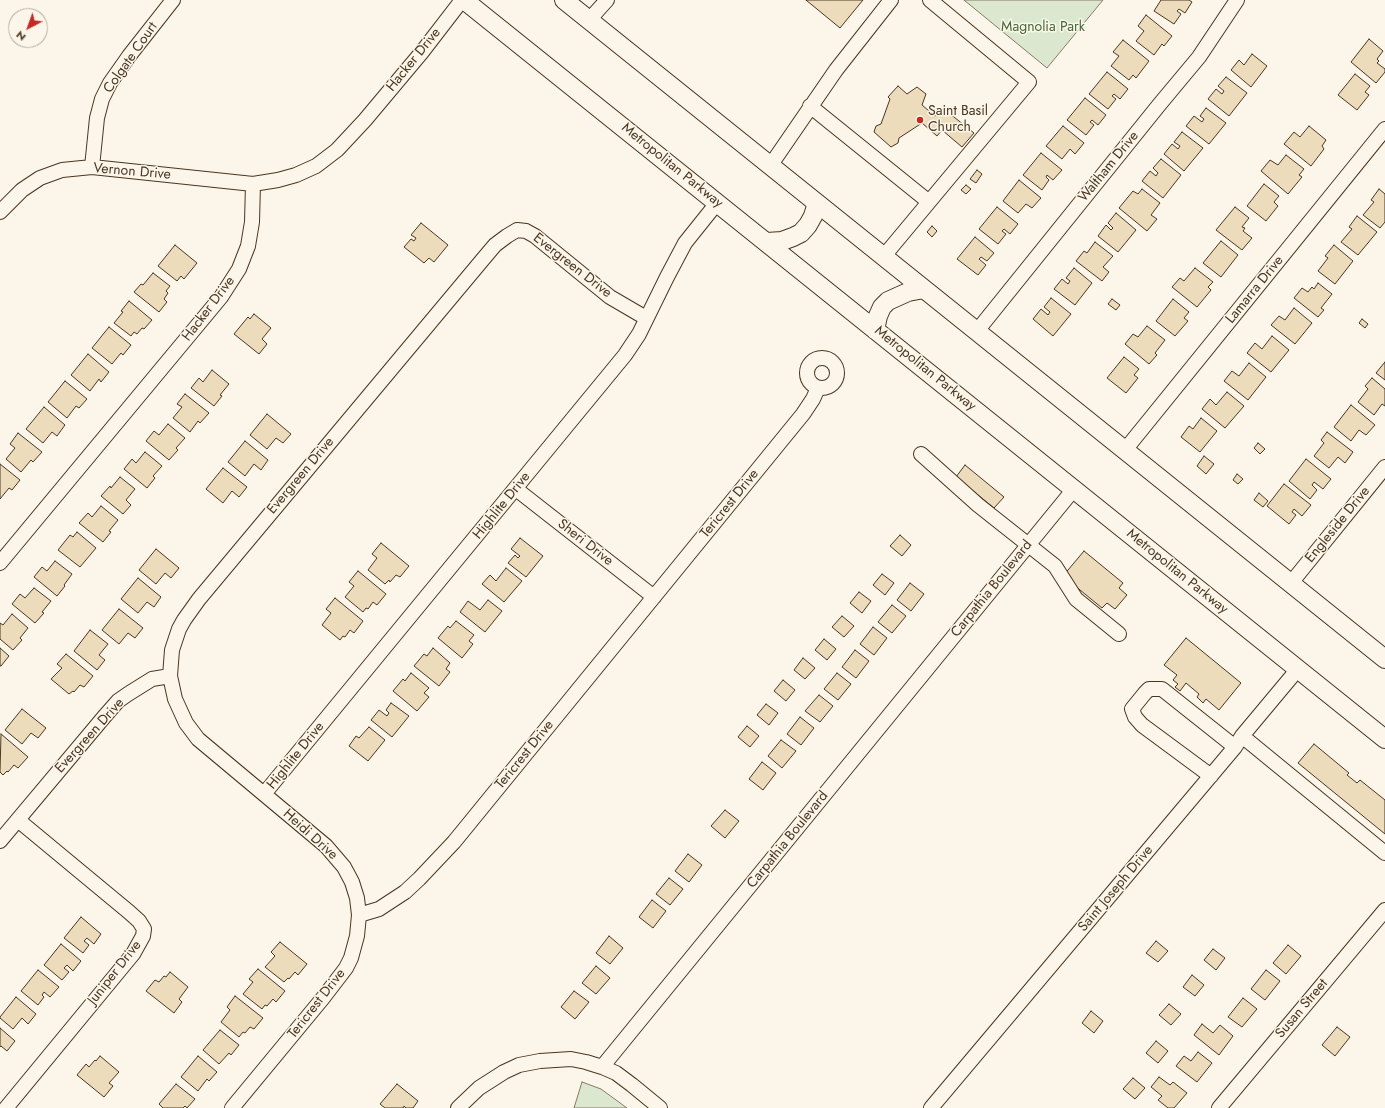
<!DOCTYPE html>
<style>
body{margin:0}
#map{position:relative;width:1385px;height:1108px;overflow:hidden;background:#fbf6e9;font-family:Jost,sans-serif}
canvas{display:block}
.north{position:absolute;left:8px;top:8px;width:40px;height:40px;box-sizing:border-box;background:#fbf6e9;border:1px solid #b4a999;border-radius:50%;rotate:221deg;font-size:11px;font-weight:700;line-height:16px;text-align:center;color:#4a3520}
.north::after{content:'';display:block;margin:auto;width:14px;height:18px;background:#c62828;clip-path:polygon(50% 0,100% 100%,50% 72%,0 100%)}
</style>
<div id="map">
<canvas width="1385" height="1108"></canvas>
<div class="north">N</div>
</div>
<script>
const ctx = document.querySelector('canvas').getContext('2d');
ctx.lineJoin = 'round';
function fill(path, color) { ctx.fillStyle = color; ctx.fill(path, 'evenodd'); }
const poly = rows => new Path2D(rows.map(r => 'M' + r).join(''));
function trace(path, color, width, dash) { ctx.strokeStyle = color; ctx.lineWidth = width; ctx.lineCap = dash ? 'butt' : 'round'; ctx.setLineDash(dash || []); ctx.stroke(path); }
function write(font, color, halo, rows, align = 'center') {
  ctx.font = font + ' Jost,sans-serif'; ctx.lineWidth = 3; ctx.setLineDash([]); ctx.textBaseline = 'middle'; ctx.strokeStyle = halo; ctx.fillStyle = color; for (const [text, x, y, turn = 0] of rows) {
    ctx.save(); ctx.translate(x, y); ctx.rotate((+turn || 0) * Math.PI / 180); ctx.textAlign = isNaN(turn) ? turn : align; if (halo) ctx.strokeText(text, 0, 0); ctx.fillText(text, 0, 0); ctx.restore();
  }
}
const green = poly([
 [964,0,1103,0,1047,68,964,0],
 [582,1082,601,1089,627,1108,574,1108,582,1082]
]);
fill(green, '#dce7d0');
trace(green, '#887966', 1);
const building = poly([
 [806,0,863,0,840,28,806,0],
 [1161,0,1189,0,1192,2,1185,13,1179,9,1177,11,1181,14,1174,24,1154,11,1161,0],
 [1146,15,1172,36,1164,46,1162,44,1154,55,1136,41,1144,31,1138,26,1146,15],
 [1369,39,1383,51,1377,59,1379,61,1377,63,1385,69,1385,72,1376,83,1351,62,1369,39],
 [1123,40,1149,61,1136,78,1133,75,1129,80,1111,66,1119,56,1113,52,1123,40],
 [1252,54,1267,66,1251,87,1231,70,1239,60,1244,65,1252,54],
 [1107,72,1128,89,1120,99,1114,94,1112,96,1116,99,1108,109,1089,94,1107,72],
 [1355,74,1370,86,1365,92,1369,95,1357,110,1338,95,1355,74],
 [1226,77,1247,93,1229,116,1208,99,1216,89,1222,94,1224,91,1218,86,1226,77],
 [898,86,907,94,917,87,926,94,922,105,935,116,944,109,974,133,962,147,942,130,937,136,922,123,899,138,898,143,891,147,874,132,876,126,881,124,890,99,888,97,898,86],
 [1085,98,1106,115,1098,125,1092,120,1090,122,1094,125,1086,135,1067,120,1085,98],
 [1206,108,1226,123,1209,144,1186,126,1194,116,1202,122,1204,119,1200,116,1206,108],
 [1063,126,1084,143,1075,154,1070,149,1062,159,1046,146,1063,126],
 [1309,126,1326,140,1322,146,1324,149,1311,166,1284,144,1294,132,1300,137,1309,126],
 [1182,132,1203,148,1184,171,1164,154,1172,144,1178,149,1180,146,1174,142,1182,132],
 [1041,153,1062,170,1053,180,1047,175,1046,177,1049,180,1042,190,1023,175,1041,153],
 [1286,155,1304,169,1299,175,1302,177,1288,194,1261,171,1270,160,1278,165,1286,155],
 [1161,159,1181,175,1163,198,1142,181,1150,171,1156,176,1158,173,1153,168,1161,159],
 [977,170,982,174,976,183,970,179,977,170],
 [1019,180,1041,198,1032,208,1026,204,1018,213,1003,201,1019,180],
 [1264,184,1279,196,1274,202,1278,206,1266,221,1247,206,1264,184],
 [966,185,971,189,966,194,961,190,966,185],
 [1142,189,1160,203,1151,215,1157,219,1147,231,1119,208,1133,191,1138,194,1142,189],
 [1379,189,1385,194,1385,222,1380,228,1363,215,1374,202,1371,200,1379,189],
 [997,207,1018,224,1010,234,1004,229,1002,231,1006,234,998,244,979,229,997,207],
 [1235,207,1249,218,1242,227,1245,228,1243,231,1252,238,1242,250,1216,230,1235,207],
 [1116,213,1136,230,1118,252,1098,236,1106,225,1111,230,1113,228,1108,223,1116,213],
 [1357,216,1377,232,1358,255,1341,242,1352,229,1349,227,1357,216],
 [421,223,448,245,434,262,429,258,424,263,404,247,411,239,414,241,416,238,411,235,421,223],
 [932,226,937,231,932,237,927,232,932,226],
 [975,237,994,253,987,261,981,257,979,259,986,265,978,275,957,259,975,237],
 [1221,241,1238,255,1221,277,1203,263,1221,241],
 [1095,242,1113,256,1103,267,1109,272,1102,281,1076,261,1084,251,1087,253,1095,242],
 [175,245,197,263,184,279,181,276,177,281,158,266,175,245],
 [1334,245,1353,261,1335,284,1318,271,1328,258,1325,256,1334,245],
 [1074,268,1092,283,1075,305,1054,289,1062,279,1068,284,1070,281,1066,278,1074,268],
 [1195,268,1213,282,1208,287,1211,290,1197,307,1172,287,1180,278,1184,281,1195,268],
 [153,273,170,286,166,291,168,293,164,299,167,302,159,312,134,292,141,284,143,285,153,273],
 [1318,283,1332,294,1321,308,1324,310,1318,317,1294,298,1302,288,1308,292,1312,287,1314,289,1318,283],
 [1051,298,1071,314,1053,336,1033,319,1041,309,1048,315,1050,312,1044,307,1051,298],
 [1112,299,1120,305,1116,310,1108,304,1112,299],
 [1173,299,1189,312,1184,318,1188,321,1175,336,1156,321,1173,299],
 [129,301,152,320,144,329,142,328,137,334,134,332,131,336,114,323,123,312,121,311,129,301],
 [1294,308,1312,323,1295,344,1271,325,1279,316,1285,320,1294,308],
 [254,314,271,328,262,339,267,344,259,354,234,334,248,317,250,319,254,314],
 [1362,319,1368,324,1365,328,1359,323,1362,319],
 [1147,326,1165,340,1155,353,1157,355,1149,364,1125,344,1133,334,1138,337,1147,326],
 [109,327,131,345,123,355,121,353,112,364,92,348,109,327],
 [1272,336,1289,350,1271,372,1247,353,1255,343,1262,349,1272,336],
 [88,354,109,372,101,382,99,379,90,391,71,375,88,354],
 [1124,357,1139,369,1134,375,1138,378,1126,393,1107,378,1124,357],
 [1385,362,1385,380,1376,373,1385,362],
 [1249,363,1266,377,1248,400,1224,381,1232,371,1239,376,1249,363],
 [212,370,229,384,220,395,222,396,214,406,191,388,199,378,203,382,212,370],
 [1372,378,1385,389,1385,406,1382,404,1374,415,1358,402,1368,389,1365,386,1372,378],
 [65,381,87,399,79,408,76,406,67,418,48,402,65,381],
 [1227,392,1244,406,1225,428,1202,409,1210,399,1216,405,1227,392],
 [185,394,209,413,200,423,198,421,190,432,173,418,182,407,177,404,185,394],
 [1351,405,1375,425,1366,435,1359,430,1351,441,1334,427,1351,405],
 [44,407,65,425,57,436,52,432,43,443,26,429,44,407],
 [267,414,291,434,283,443,276,438,267,449,250,435,267,414],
 [1201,418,1217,431,1200,452,1181,437,1189,426,1193,429,1201,418],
 [168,424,185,438,176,448,178,450,169,460,146,441,154,431,159,435,168,424],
 [1327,432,1353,452,1345,463,1338,457,1329,468,1314,456,1324,443,1321,440,1327,432],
 [18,433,42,452,33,462,31,460,21,472,6,459,15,448,10,444,18,433],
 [245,441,268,460,261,470,254,464,245,476,228,462,245,441],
 [1258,443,1265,449,1260,454,1254,448,1258,443],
 [145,452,162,466,153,476,155,478,147,488,124,469,132,459,136,463,145,452],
 [1204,456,1214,464,1206,474,1197,466,1204,456],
 [1306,459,1331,479,1323,489,1314,482,1312,485,1317,490,1310,499,1289,481,1306,459],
 [0,464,20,480,12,490,9,488,0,499,0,464],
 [965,465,1004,497,994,508,956,477,965,465],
 [223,468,247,487,239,497,232,491,223,503,206,489,223,468],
 [1237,474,1243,479,1238,484,1233,480,1237,474],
 [120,477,135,489,126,500,131,505,123,514,101,496,110,486,111,488,120,477],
 [1284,484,1311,505,1302,516,1294,509,1292,512,1296,515,1289,524,1267,506,1284,484],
 [1259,493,1268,501,1263,507,1254,500,1259,493],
 [101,506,118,520,109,531,111,532,103,542,79,523,88,513,92,517,101,506],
 [77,532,96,548,80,567,58,550,70,535,73,537,77,532],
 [900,535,911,545,902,556,890,546,900,535],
 [520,538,543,556,526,577,508,563,515,555,518,558,520,556,511,549,520,538],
 [381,543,409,566,400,577,396,575,390,582,389,580,385,584,368,570,377,558,372,554,381,543],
 [156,549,179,568,171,578,165,573,156,584,139,570,156,549],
 [1084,551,1123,583,1119,588,1127,595,1115,609,1107,603,1102,608,1063,576,1084,551],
 [55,561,72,574,64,585,65,586,57,596,34,577,42,567,47,571,55,561],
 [506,568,522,581,504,602,482,584,490,575,496,581,506,568],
 [358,571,386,594,377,605,373,602,368,609,366,608,363,612,345,597,354,586,349,582,358,571],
 [882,574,894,583,885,595,873,585,882,574],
 [138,578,161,597,154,607,147,602,138,613,121,599,138,578],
 [910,583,924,594,911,611,897,600,910,583],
 [34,588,51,601,42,612,44,613,35,623,12,604,20,594,25,598,34,588],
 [859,592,871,601,862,613,850,603,859,592],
 [335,598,363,621,354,633,350,630,345,637,343,636,340,640,322,625,331,613,326,609,335,598],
 [488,600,502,611,485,632,460,612,468,601,480,610,488,600],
 [892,605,906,616,892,633,878,622,892,605],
 [119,609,143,628,135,638,128,633,119,644,102,630,119,609],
 [12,614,28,628,20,638,22,640,13,650,0,639,0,623,3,625,12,614],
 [842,616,854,626,844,637,832,627,842,616],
 [456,621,474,635,469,641,473,644,462,658,438,638,448,626,450,628,456,621],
 [873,627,887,638,874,655,860,644,873,627],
 [90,630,108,644,99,655,105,660,97,670,74,651,90,630],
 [1186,638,1241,683,1219,710,1206,699,1203,703,1197,697,1199,694,1186,683,1180,691,1175,687,1178,684,1173,680,1177,675,1164,665,1186,638],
 [824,639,836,649,827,660,815,650,824,639],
 [0,648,9,656,1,666,0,666,0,648],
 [433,648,450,663,446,669,450,672,439,686,414,666,424,654,427,656,433,648],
 [855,650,869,661,856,678,842,667,855,650],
 [66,654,93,676,84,687,80,685,74,692,73,691,69,694,51,679,62,668,57,664,66,654],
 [803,658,815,668,805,679,794,670,803,658],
 [411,673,429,688,424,693,429,697,417,711,393,691,403,679,405,681,411,673],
 [837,673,851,684,838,700,824,689,837,673],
 [783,680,795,690,786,701,774,691,783,680],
 [819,695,833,706,820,722,805,711,819,695],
 [391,703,409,716,392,737,371,720,379,710,387,716,389,713,386,710,391,703],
 [766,704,778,713,769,725,757,715,766,704],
 [22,709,46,728,38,738,31,733,22,744,5,730,22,709],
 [800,717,814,728,801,745,787,734,800,717],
 [747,726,759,736,750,747,738,737,747,726],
 [369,727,385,740,368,761,349,746,356,736,359,738,369,727],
 [1,734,28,757,18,768,14,765,8,772,7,771,3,775,0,772,1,734],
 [781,740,796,751,782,768,768,756,781,740],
 [1314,744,1349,773,1347,775,1357,783,1360,780,1385,800,1385,834,1298,763,1314,744],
 [762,762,776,773,763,790,749,779,762,762],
 [725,810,739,821,725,838,711,826,725,810],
 [688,854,702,865,689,882,675,871,688,854],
 [669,878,683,889,670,905,656,894,669,878],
 [652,900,666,911,653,928,639,917,652,900],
 [81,917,101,934,94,944,87,938,84,941,89,945,83,953,64,938,81,917],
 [609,936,623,948,610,964,596,953,609,936],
 [1156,941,1168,951,1158,962,1146,953,1156,941],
 [280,942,307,964,298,975,295,972,289,979,288,978,284,982,265,967,275,956,271,952,280,942],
 [61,944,81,961,73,971,67,965,64,968,69,972,62,980,44,965,61,944],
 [1288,945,1301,956,1286,974,1273,963,1288,945],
 [1213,949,1225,958,1216,970,1204,960,1213,949],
 [596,966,610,978,596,994,582,983,596,966],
 [258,969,285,991,276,1002,273,999,267,1006,265,1005,262,1009,243,994,253,982,249,979,258,969],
 [38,970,59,987,50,997,44,992,42,995,44,997,38,1005,21,991,38,970],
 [1266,970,1280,981,1265,1000,1251,989,1266,970],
 [170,972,188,987,179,999,182,1002,174,1013,146,991,155,980,159,982,164,976,166,977,170,972],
 [1192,975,1204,985,1195,996,1183,987,1192,975],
 [574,991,589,1002,575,1019,561,1007,574,991],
 [235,996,263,1018,254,1029,250,1027,245,1033,243,1032,239,1037,221,1022,230,1010,227,1007,235,996],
 [16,997,36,1014,28,1024,22,1018,13,1029,0,1018,0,1017,16,997],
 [1243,998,1257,1009,1242,1027,1228,1017,1243,998],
 [1169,1004,1181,1014,1171,1025,1159,1015,1169,1004],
 [1091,1011,1103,1021,1094,1033,1082,1023,1091,1011],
 [1202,1024,1213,1033,1220,1025,1233,1036,1219,1055,1194,1035,1202,1024],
 [1337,1027,1350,1037,1335,1056,1322,1045,1337,1027],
 [0,1028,15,1041,7,1051,1,1046,0,1047,0,1028],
 [220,1030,239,1045,231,1055,229,1053,219,1064,203,1050,220,1030],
 [1156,1041,1168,1051,1158,1063,1146,1053,1156,1041],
 [1198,1052,1212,1063,1197,1082,1176,1066,1184,1056,1191,1061,1198,1052],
 [100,1056,119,1072,109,1083,113,1086,104,1097,77,1075,86,1064,89,1067,95,1060,96,1061,100,1056],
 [198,1056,217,1072,209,1081,207,1079,198,1091,181,1077,198,1056],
 [1159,1077,1170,1085,1173,1082,1187,1093,1174,1108,1168,1108,1158,1100,1162,1096,1151,1087,1159,1077],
 [1133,1078,1145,1088,1135,1099,1123,1089,1133,1078],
 [176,1084,195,1099,187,1108,185,1106,183,1108,163,1108,159,1104,176,1084],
 [397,1084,418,1101,413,1108,406,1108,404,1106,403,1108,385,1108,380,1104,397,1084]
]);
fill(building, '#ecdcbc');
trace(building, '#4a3520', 1);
const minor = poly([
 [589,20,607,0],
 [810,106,929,202],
 [770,166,836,70,891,0],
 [92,167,97,118,102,99,110,83,129,56,173,0],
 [0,212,22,190,40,178,62,170,92,167,253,184,278,180,296,175,316,166,337,150,365,120,422,52,462,0],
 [884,256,1029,82,930,0],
 [977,331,1159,105,1199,57,1237,0],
 '807 373a15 15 0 1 1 30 0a15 15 0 1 1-30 0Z',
 [1125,450,1385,129],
 [921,454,978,505,1055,566,1076,599,1119,634],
 [516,489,654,597],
 [0,563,221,297,239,269,248,246,252,222,253,184],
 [1291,583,1385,467],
 [1242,736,1385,853],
 [1211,776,1142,725,1135,717,1132,709,1145,693,1149,689,1162,689,1235,747],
 [264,794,625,355,639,334,667,277,685,243,717,203],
 [0,841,104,717,118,701,128,694,152,679,170,676],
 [359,915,379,909,405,892,419,879,454,842,803,414,813,399,818,388],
 [602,1067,1074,489],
 [6,1108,133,954,143,936,144,929,139,921,129,912,18,820],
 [232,1108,323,998,346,968,351,958,357,936,359,915,357,898,352,882,344,867,326,846,198,739,186,723,175,699,170,676,172,650,179,629,184,620,199,599,484,258,495,245,507,236,517,230,526,231,535,236,610,297,646,318],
 [458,1108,479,1088,504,1072,519,1065,540,1061,571,1059,586,1062,602,1067,616,1073,632,1085,660,1108],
 [931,1108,1235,747,1242,736,1298,669],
 [1219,1108,1385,910]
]);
const major = poly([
 [464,0,1385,739],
 [564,0,1385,659],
 [767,242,782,241,793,237,801,233,808,225,813,216,817,203],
 [875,330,878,316,882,307,888,301,908,292,924,289]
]);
trace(minor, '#4a3520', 16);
trace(major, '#4a3520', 20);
trace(minor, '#fbf6e9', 14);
trace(major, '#fbf6e9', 18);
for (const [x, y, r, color] of [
 [920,120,4,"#c62828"]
]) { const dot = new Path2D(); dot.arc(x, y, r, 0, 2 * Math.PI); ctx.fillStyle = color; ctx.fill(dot); trace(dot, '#fbf6e9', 1.5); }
write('14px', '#436837', '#fbf6e9', [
 ["Magnolia Park",1043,28]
]);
write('14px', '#4a3520', '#fbf6e9', [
 ["Colgate Court",131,58,-55],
 ["Hacker Drive",414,60,-51],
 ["Metropolitan Parkway",672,166,39],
 ["Waltham Drive",1109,167,-51],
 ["Vernon Drive",132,172,5],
 ["Evergreen Drive",572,266,38],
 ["Lamarra Drive",1255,290,-51],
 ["Hacker Drive",209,309,-53],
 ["Metropolitan Parkway",925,369,39],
 ["Evergreen Drive",301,476,-50],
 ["Tericrest Drive",730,504,-51],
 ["Highlite Drive",502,506,-51],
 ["Engleside Drive",1338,525,-51],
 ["Sheri Drive",585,543,38],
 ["Metropolitan Parkway",1177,572,39],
 ["Carpathia Boulevard",992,589,-51],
 ["Evergreen Drive",90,736,-48],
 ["Tericrest Drive",525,755,-51],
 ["Highlite Drive",296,756,-51],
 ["Heidi Drive",310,835,42],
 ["Carpathia Boulevard",788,840,-51],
 ["Saint Joseph Drive",1116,889,-50],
 ["Juniper Drive",115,973,-52],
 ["Tericrest Drive",317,1004,-52],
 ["Susan Street",1302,1009,-50]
]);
write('14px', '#4a3520', '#fbf6e9', [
 ["Saint Basil",928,112],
 ["Church",928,128]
], 'left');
</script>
